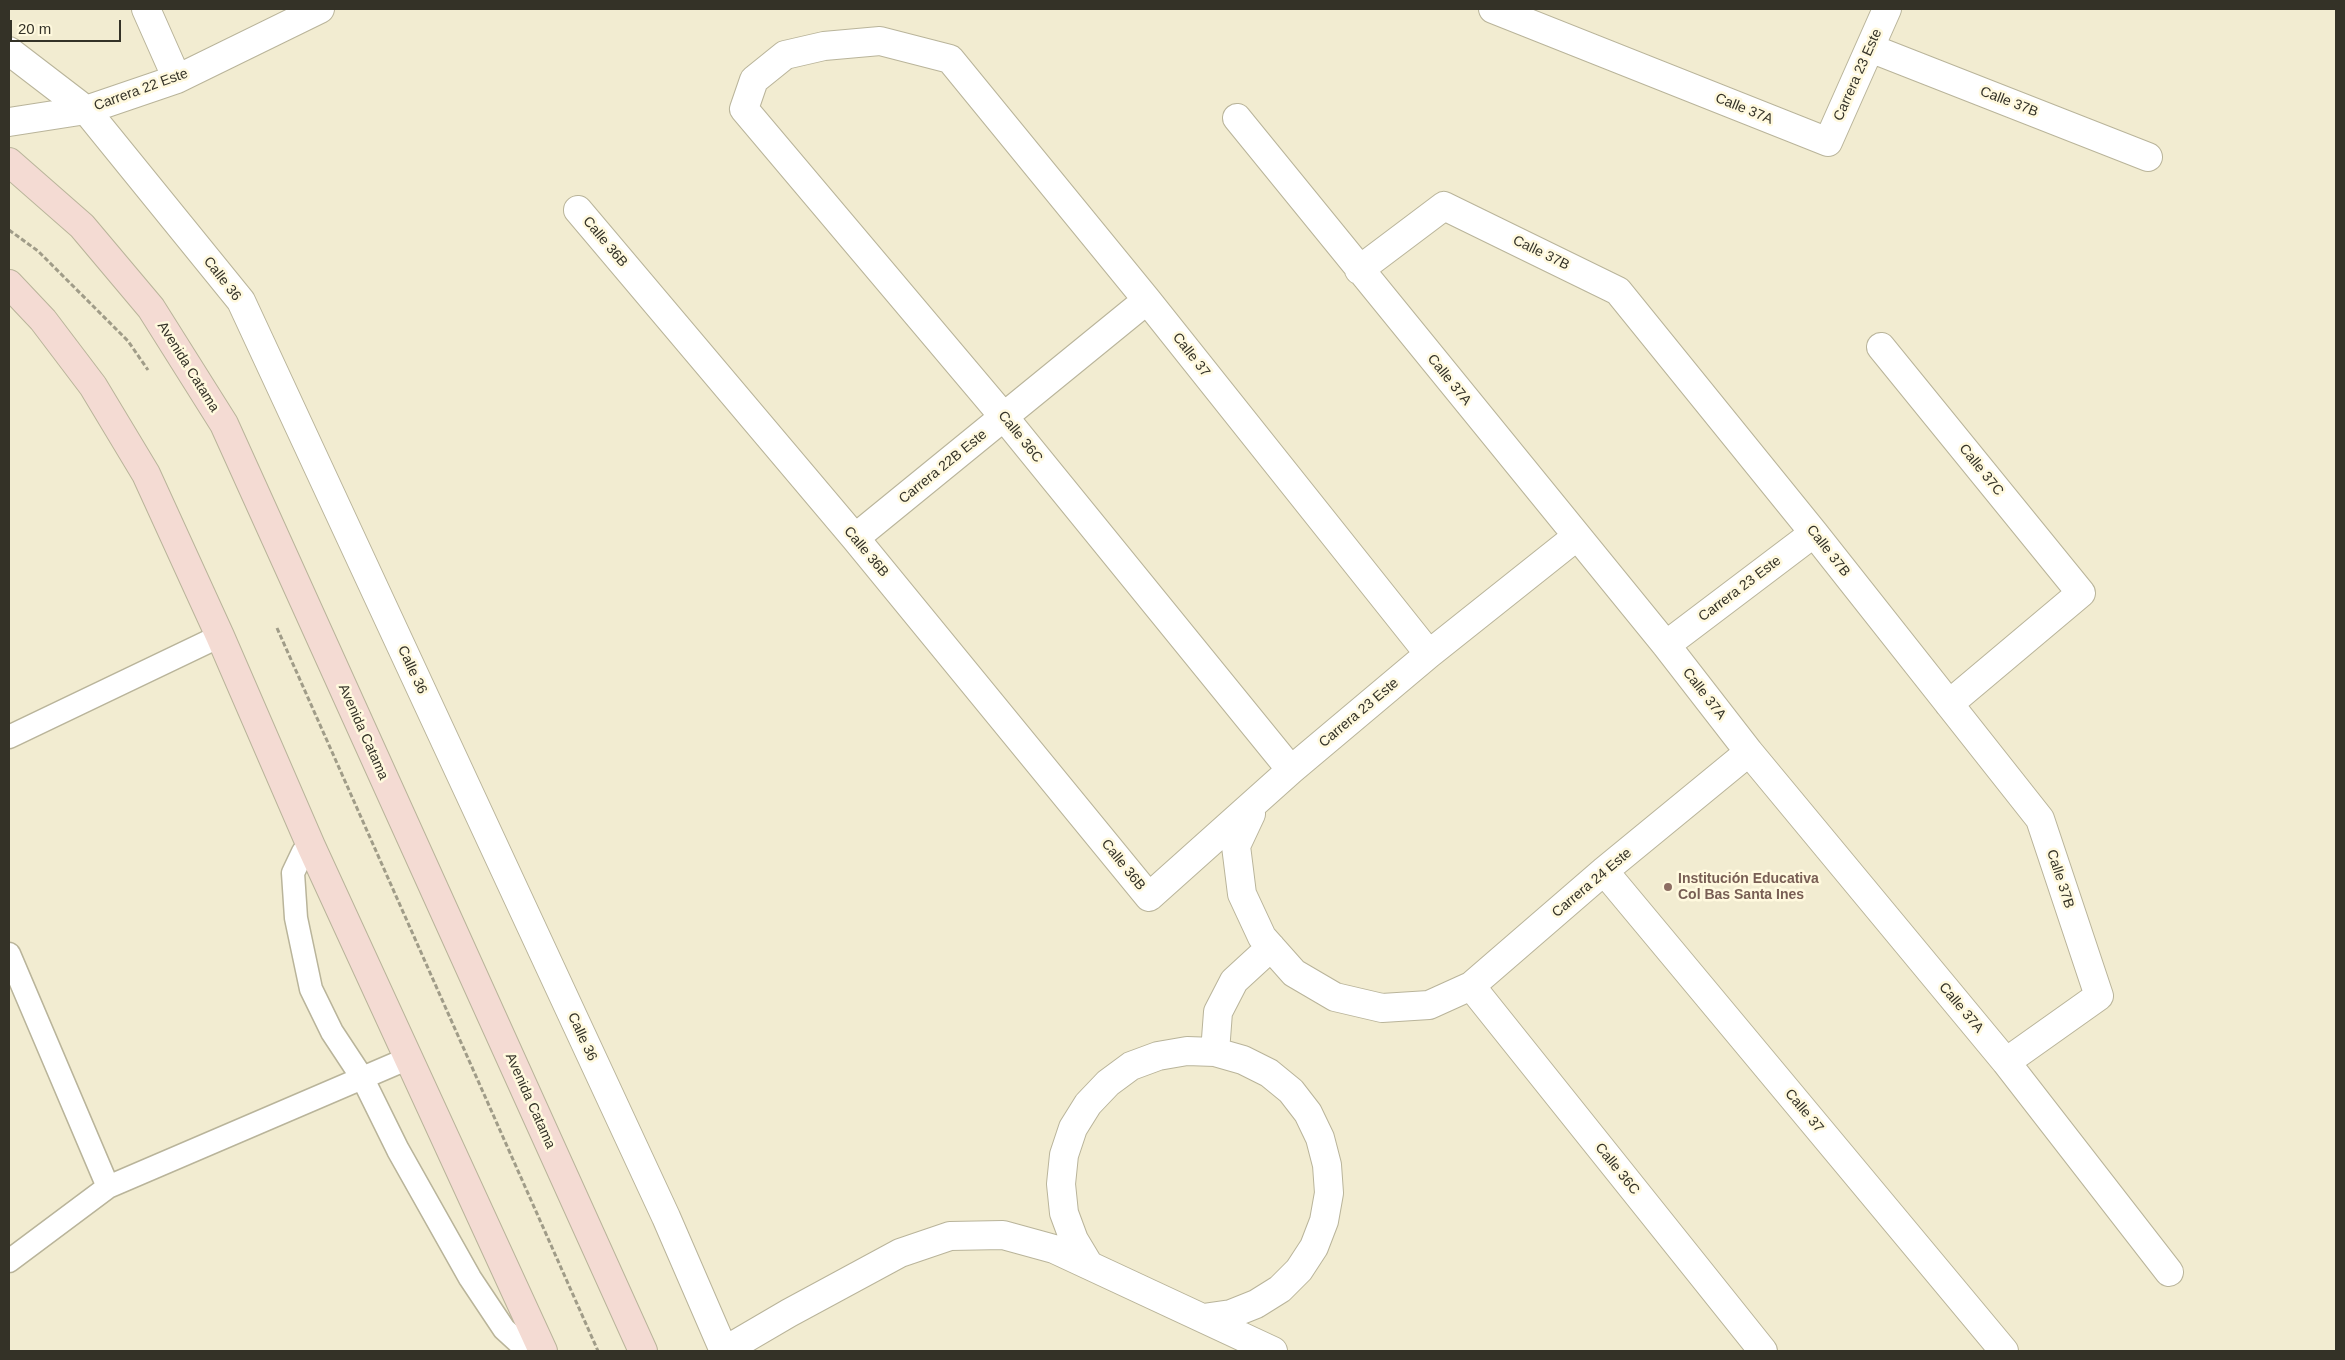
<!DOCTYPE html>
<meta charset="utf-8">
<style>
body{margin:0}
#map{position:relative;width:2345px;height:1360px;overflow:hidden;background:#f2ecd1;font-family:Arial,sans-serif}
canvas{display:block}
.frame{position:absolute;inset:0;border:10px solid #343227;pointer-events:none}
.scale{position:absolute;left:10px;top:20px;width:111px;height:22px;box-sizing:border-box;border:2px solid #343227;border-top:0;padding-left:6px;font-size:15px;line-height:18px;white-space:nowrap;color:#343227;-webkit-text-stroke:4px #fff9de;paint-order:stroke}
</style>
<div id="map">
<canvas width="2345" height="1360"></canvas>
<div class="frame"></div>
<div class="scale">20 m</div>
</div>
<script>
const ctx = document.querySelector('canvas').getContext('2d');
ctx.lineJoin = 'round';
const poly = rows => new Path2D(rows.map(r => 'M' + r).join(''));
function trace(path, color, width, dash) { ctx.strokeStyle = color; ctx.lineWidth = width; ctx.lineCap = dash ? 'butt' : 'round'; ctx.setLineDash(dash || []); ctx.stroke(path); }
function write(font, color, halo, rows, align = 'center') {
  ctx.font = font + ' Arial,sans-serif'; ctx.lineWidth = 5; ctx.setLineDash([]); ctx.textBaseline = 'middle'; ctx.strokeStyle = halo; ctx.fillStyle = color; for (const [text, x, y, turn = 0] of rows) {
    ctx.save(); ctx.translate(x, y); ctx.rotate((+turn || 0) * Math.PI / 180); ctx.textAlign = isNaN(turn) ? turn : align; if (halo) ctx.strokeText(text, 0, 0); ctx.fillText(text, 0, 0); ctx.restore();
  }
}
const lane = poly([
 [9,737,220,636],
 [311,846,303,852,293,873,296,918,311,989,332,1032,363,1079,398,1150,470,1278,504,1329,528,1351],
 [9,954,108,1187],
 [9,1261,108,1187,409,1058]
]);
const street = poly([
 [146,9,177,79],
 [1493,9,1828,142,1887,9],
 [1870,48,2148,157],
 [9,51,86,110,241,301,666,1217,724,1351,789,1313,900,1253,950,1236,1003,1235,1054,1249,1273,1351],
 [1237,118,1666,645,1749,752,2006,1062,2169,1272],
 [9,122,86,110,177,79,320,9],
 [578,210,855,538,1149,897,1291,770,1429,654,1576,537],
 [1359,270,1444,206,1618,291,1814,533,2040,819,2099,996,2006,1062],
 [1881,347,2081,593,1949,704],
 [855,538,1147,300],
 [1666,645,1814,533],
 [1291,770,1004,417,744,109,754,80,785,55,824,46,880,41,950,59,1147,300,1429,654],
 [1251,814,1236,846,1242,894,1262,937,1294,973,1335,997,1382,1008,1429,1005,1471,986,1604,871,1749,752],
 [1604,871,2004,1351],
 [1471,986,1763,1351],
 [1215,1052,1218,1012,1234,981,1271,947],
 [1089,1265,1074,1240,1064,1213,1061,1184,1064,1155,1073,1128,1088,1104,1108,1083,1131,1066,1158,1056,1187,1051,1215,1052,1243,1060,1269,1073,1291,1091,1308,1113,1320,1138,1327,1165,1329,1193,1324,1221,1314,1247,1299,1270,1280,1289,1256,1304,1231,1314,1203,1318]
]);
const secondary = poly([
 [9,162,82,226,151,308,224,424,643,1351],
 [9,284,43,320,93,386,146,474,220,636,311,846,543,1351]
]);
trace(lane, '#b9b49a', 25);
trace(street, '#b9b49a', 30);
trace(secondary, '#b9b49a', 30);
trace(poly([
 [9,230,38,251,128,341,148,370],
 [277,628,598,1351]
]), '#a09c88', 3, [5, 2.5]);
trace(lane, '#fff', 22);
trace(street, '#fff', 28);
trace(secondary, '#f4dbd3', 28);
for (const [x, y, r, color] of [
 [1668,887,5,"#8d6e63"]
]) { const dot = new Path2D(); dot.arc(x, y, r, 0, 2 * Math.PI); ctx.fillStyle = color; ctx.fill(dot); trace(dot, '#fff9de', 2); }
write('14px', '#343227', '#fff9de', [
 ["Carrera 23 Este",1858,75,-66],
 ["Carrera 22 Este",141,90,-20],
 ["Calle 37B",2009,102,21],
 ["Calle 37A",1744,109,22],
 ["Calle 36B",605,242,50],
 ["Calle 37B",1541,253,26],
 ["Calle 36",222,279,52],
 ["Calle 37",1191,355,52],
 ["Avenida Catama",188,367,58],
 ["Calle 37A",1449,380,51],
 ["Calle 36C",1020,437,51],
 ["Carrera 22B Este",943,467,-39],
 ["Calle 37C",1981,470,51],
 ["Calle 37B",1828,551,52],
 ["Calle 36B",866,552,50],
 ["Carrera 23 Este",1740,589,-37],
 ["Calle 36",412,670,65],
 ["Calle 37A",1704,694,52],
 ["Carrera 23 Este",1359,713,-40],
 ["Avenida Catama",363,732,66],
 ["Calle 36B",1123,865,51],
 ["Calle 37B",2060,879,72],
 ["Carrera 24 Este",1592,883,-40],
 ["Calle 37A",1961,1008,50],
 ["Calle 36",582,1037,65],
 ["Avenida Catama",530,1101,66],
 ["Calle 37",1804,1111,50],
 ["Calle 36C",1617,1169,51]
]);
write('bold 14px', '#785e54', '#fff9de', [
 ["Institución Educativa",1678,879],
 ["Col Bas Santa Ines",1678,895]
], 'left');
</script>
